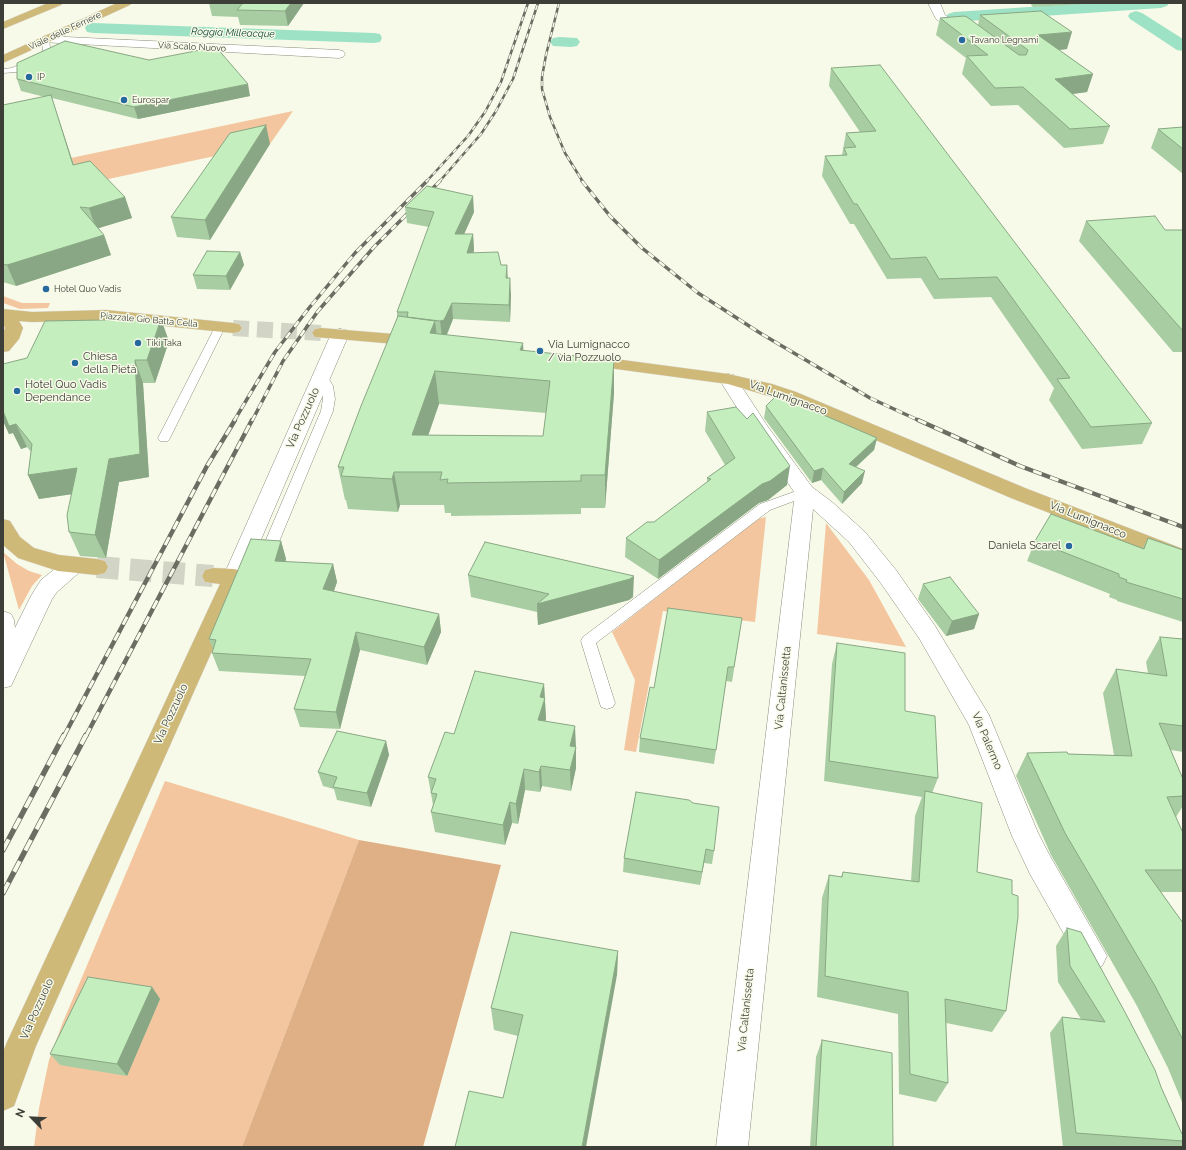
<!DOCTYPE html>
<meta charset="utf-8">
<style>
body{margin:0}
#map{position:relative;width:1186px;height:1150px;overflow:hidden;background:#f7fae8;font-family:Raleway,sans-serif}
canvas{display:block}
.frame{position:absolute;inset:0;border:4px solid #3d3e37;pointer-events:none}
.north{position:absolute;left:12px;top:1098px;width:40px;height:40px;-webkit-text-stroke:3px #f7fae8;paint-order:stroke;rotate:294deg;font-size:11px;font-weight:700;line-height:16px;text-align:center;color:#3d3e37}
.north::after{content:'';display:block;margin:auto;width:14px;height:18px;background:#3d3e37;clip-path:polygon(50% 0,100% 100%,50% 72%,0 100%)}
</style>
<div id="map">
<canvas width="1186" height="1150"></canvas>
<div class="frame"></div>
<div class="north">N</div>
</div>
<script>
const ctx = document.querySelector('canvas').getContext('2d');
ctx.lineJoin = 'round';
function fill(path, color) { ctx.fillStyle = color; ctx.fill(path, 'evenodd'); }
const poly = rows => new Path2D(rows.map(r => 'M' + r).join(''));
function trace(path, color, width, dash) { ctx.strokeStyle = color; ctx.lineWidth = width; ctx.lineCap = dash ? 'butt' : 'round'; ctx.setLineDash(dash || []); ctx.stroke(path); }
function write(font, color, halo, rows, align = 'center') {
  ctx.font = font + ' Raleway,sans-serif'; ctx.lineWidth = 3; ctx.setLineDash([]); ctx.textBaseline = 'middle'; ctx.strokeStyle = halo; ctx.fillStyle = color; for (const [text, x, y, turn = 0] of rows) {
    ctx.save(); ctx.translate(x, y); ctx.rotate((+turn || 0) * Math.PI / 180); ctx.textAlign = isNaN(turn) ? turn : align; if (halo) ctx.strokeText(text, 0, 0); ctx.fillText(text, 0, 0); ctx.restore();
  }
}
fill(poly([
 [293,111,270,144,44,193,74,165,71,158],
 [3,296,22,303,50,303,48,308,20,309,3,303],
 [766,517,755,622,663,611,636,752,624,750,635,680,612,632,757,519],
 [826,523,869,580,906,647,817,634],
 [3,552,17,564,29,571,42,575,32,586,19,610],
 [165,781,359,840,242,1147,34,1147,39,1108,49,1060,63,1022]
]), '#f3c69f');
fill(poly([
 [359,840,501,865,423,1147,242,1147]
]), '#dfaf86');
fill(poly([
 [1089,3,1169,3,1167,6,1161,8,954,22,948,20,946,17,948,14,954,12,1089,3],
 [1136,11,1142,13,1183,39,1183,51,1177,50,1130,19,1128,16,1130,13,1136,11],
 [93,23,374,33,380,34,382,38,380,42,374,43,93,33,87,32,85,28,87,24,93,23],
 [559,37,577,38,580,42,577,46,571,47,553,46,550,42,553,38,559,37]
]), '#9ee2c6');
trace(poly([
 [233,328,321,333]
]), '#d2d4c5', 16, [16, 8]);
trace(poly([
 [97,567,213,576]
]), '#d2d4c5', 22, [22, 11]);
const lane = poly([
 [42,38,48,38,49,40,51,54,50,56,17,72,3,73,3,69,12,68,43,53,42,38],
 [220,324,225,327,170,438,168,441,160,441,158,438,215,327,220,324],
 [322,373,326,374,333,386,335,399,333,411,276,549,274,552,269,554,264,552,262,549,321,411,323,399,321,386,316,376,318,374,322,373],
 [805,488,810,489,811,492,810,495,770,510,596,643,615,703,613,707,607,709,601,707,581,641,583,637,760,504,805,488]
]);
const street = poly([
 [928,3,940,3,945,15,955,23,953,25,945,25,936,19,928,3],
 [45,36,339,50,343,51,345,54,343,57,339,58,41,42,39,40,41,38,45,36],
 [340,329,346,330,349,334,245,577,242,583,234,585,226,583,223,577,331,334,334,330,340,329],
 [728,374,734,375,768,427,812,487,832,502,865,532,896,570,935,626,989,715,1038,833,1050,856,1107,956,1102,966,1092,970,1082,966,1030,874,1012,836,969,725,919,638,880,582,849,542,813,509,748,1147,716,1147,795,493,754,435,719,379,722,375,728,374],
 [74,557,82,560,85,565,82,570,57,592,52,599,11,686,3,688,3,611,11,614,14,620,15,628,31,596,41,580,66,560,74,557]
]);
const primary = poly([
 [48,3,63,3,61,5,3,29,3,22,48,3],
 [117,3,132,3,130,5,3,63,3,55,117,3],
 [3,309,32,312,106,310,233,323,239,324,242,328,239,332,233,333,106,320,32,322,19,321,23,328,19,339,9,351,3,352,3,334,5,328,3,323,3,309],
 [321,328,418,336,424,337,427,341,424,345,418,346,315,337,312,333,315,329,321,328],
 [585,355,728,374,772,384,796,392,1025,488,1183,549,1183,565,1011,498,782,400,728,384,579,364,576,360,579,356,585,355],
 [3,519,10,521,20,537,34,548,59,555,97,559,105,561,108,567,105,573,97,575,58,571,18,558,3,545,3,519],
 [213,568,234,569,242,571,245,577,36,1046,14,1106,3,1111,3,1052,7,1042,220,584,205,582,202,576,205,570,213,568]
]);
trace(lane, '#8a8d7d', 1);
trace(street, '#8a8d7d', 1);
trace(primary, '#e0e0df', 1);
fill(lane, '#fff');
fill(street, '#fff');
fill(primary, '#cfb979');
const railFar3 = poly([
 [559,3,546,55,542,77,542,89,550,117,565,153,583,182],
 [426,182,468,136,485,112,501,82,528,3],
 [439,182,481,134,496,111,513,79,538,3]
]);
const railFar2 = poly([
 [582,181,610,216,642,248,698,293,760,333,870,398,920,421],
 [426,195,440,181],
 [234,421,275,352,309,308,355,253,427,181],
 [252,421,283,361,318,311,374,247,413,208]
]);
const railFar1 = poly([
 [918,420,1020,466,1183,527],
 [64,736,207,466,235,420],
 [86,736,252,420]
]);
const rail = poly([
 [3,850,64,735],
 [3,893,86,735]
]);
trace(railFar3, '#6b6d63', 2.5);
trace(railFar2, '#6b6d63', 3.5);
trace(railFar1, '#6b6d63', 4.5);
trace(rail, '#6b6d63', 5.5);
trace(railFar3, '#f7fae8', 1.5, [5]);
trace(railFar2, '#f7fae8', 2.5, [7]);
trace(railFar1, '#f7fae8', 3, [9]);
trace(rail, '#f7fae8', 4, [12]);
fill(poly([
 [209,3,304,3,288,26,240,25,238,17,212,16],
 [1030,3,1102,3,1033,7],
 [980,15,1067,49,1059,50,1093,74,1087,92,1072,94,1110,126,1103,144,1064,148,1018,105,991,106,962,74,966,58,936,35,940,18,978,25],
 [831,68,1152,423,1142,444,1082,449,1049,400,1054,388,991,297,934,299,921,278,887,279,854,224,850,224,822,176,825,156,842,155,846,133,860,132,829,86],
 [17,79,250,96,138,119,52,98,74,165,125,197,132,218,98,228,104,235,111,255,16,286,3,282,3,105,45,97,21,91],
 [1183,127,1183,174,1151,148,1158,129],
 [270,144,210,240,177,237,171,217],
 [405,207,474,212,464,234,473,234,474,250,474,253,501,265,507,278,511,295,510,322,453,319,447,335,523,350,614,393,605,508,581,508,581,514,451,516,451,513,445,513,444,505,400,505,398,512,348,509,346,500,345,500,338,467,397,318,397,312,429,227,407,223],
 [439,404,546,413,543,436,428,435],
 [1086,221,1165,230,1183,230,1183,352,1173,352,1079,241],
 [240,252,244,265,230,290,197,289,193,275],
 [169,341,155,383,143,383,149,477,119,482,106,558,80,556,69,532,71,494,39,499,28,475,31,452,27,447,21,449,13,433,9,434,3,421],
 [766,406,877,438,874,450,856,467,862,483,842,504,821,480,812,483,764,418],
 [707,412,787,485,768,500,759,503,658,579,625,557,626,538,654,522,707,483,707,478,725,465,705,431],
 [1148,538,1183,550,1183,622,1117,601,1117,600,1109,597,1110,594,1027,561,1035,541,1142,549],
 [281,541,286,559,285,562,333,564,337,582,334,591,439,614,441,632,427,665,360,650,340,729,300,727,294,709,305,676,219,671,212,653,213,649,209,639],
 [468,575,633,597,629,600,538,625,537,612,471,597],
 [923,584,979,614,974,629,946,636,918,599],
 [742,618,732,682,726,681,714,764,639,752,640,738,654,688],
 [1160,637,1183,639,1183,752,1171,750,1183,779,1183,806,1176,817,1183,833,1183,892,1161,892,1183,923,1183,1102,1182,1102,1168,1068,1137,1006,1051,855,1016,776,1027,753,1114,755,1103,693,1116,669,1148,673,1146,662],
 [837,643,905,711,938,778,932,793,977,872,1006,1011,992,1032,946,1023,948,1083,936,1102,899,1094,898,1014,817,997,822,898,829,875,841,877,843,872,911,881,915,816,922,797,824,781,832,664],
 [544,684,546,719,545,721,576,747,576,768,571,791,542,786,540,792,525,790,518,824,512,823,505,845,435,832,431,812,433,805,428,777,454,734],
 [386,741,389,755,371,807,337,800,334,789,323,786,318,772],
 [636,792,714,851,712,864,704,863,700,885,623,872,624,858],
 [1067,928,1161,1087,1182,1134,1183,1134,1183,1147,1063,1147,1050,1033,1062,1017,1081,1019,1058,982,1056,946],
 [618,951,617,975,503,1098,518,1036,494,1030,491,1008],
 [152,987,160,999,127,1076,60,1065,50,1054],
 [822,1040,893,1147,810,1147,816,1057]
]), '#a9cda3');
fill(poly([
 [291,3,304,3,288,26,285,11],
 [1072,32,1067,49,1033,53,1038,35],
 [1093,74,1087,92,1050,97,1055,79],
 [248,84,250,96,138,119,134,107],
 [51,95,57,114,80,185,73,165],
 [266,125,270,144,210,240,205,220],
 [473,196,474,212,457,250,455,234],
 [125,197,132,218,96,229,89,208],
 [473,234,474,250,468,269,467,253],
 [104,235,111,255,16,286,7,265],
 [240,252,244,265,230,290,226,276],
 [507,265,508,281,506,278],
 [510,278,511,295,510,322,509,305],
 [452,303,453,319,446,336,442,337,440,321],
 [161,319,169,341,155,383,147,360],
 [435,321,439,353,430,333],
 [523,343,525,376,520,350],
 [135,360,143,383,149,477,119,482,106,558,95,535,109,459],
 [614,360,614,393,605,508,605,475],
 [435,371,439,404,417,468,412,435],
 [3,411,16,424,27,447,21,449,13,433,9,434,3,421],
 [877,438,874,450,846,476,849,464],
 [790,466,787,485,768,500,759,503,658,579,659,560,762,484],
 [77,468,87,492,39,499,28,475],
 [823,468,821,480,812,483,814,471],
 [865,471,862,483,842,504,844,492],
 [394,472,400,505,398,512,392,479],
 [281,541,286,559,281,579,275,561],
 [333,564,337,582,328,607,323,589],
 [634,576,633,597,629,600,538,625,537,604],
 [439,614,441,632,427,665,424,647],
 [979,614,974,629,946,636,952,621],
 [356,632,360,650,340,729,336,712],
 [544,684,546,719,539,741,538,720,540,697],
 [575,726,576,747,570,746],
 [386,741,389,755,371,807,367,793],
 [576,747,576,768,571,791,570,770],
 [541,766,542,786,540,792,539,772],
 [524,769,525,790,518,824,516,804],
 [510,802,512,823,505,845,503,825],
 [706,849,704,863,700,885,702,872],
 [618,951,617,975,586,1147,582,1147],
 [152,987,160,999,127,1076,117,1064]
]), '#89a784');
const building = poly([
 [243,3,291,3,285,11,237,10,243,3],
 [1041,11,1072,32,1038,35,1093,74,1055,79,1110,126,1070,129,1023,87,995,88,967,56,988,55,940,18,964,16,967,17,1019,55,1026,55,1028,50,980,15,1041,11],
 [65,41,149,60,216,47,248,84,134,107,17,79,17,63,65,41],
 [880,65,1152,423,1091,427,1057,379,1070,378,997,277,939,279,926,257,891,259,857,204,854,204,825,156,847,155,844,148,856,147,846,133,876,131,831,68,880,65],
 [51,95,73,165,90,161,125,197,89,208,80,207,104,235,7,265,3,264,3,105,51,95],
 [266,125,205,220,171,217,230,133,266,125],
 [1183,127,1183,149,1158,129,1183,127],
 [427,186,473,196,455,234,473,234,467,253,498,252,501,265,507,265,506,278,510,278,509,305,452,303,444,320,440,321,407,317,408,312,397,312,434,212,405,207,427,186],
 [1155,216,1165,230,1183,230,1183,331,1086,221,1155,216],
 [207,251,240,252,226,276,193,275,207,251],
 [398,316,435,321,430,333,523,343,520,350,614,360,605,475,581,475,581,481,447,483,448,479,440,480,442,472,394,472,392,479,341,476,344,467,338,467,361,406,398,316],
 [435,371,550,381,543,436,412,435,435,371],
 [161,319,147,360,135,360,140,454,109,459,95,535,69,532,67,515,77,468,28,475,32,444,16,424,9,426,3,411,3,364,27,358,45,321,161,319],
 [777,395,877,438,849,464,865,471,844,492,823,468,814,471,766,406,777,395],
 [736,407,747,419,753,413,790,466,770,481,762,484,659,560,626,538,647,522,654,522,711,479,707,478,735,458,707,412,736,407],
 [1051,514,1144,549,1148,538,1183,550,1183,599,1126,582,1127,580,1119,577,1119,574,1035,541,1051,514],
 [251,539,281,541,275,561,333,564,323,589,439,614,424,647,356,632,336,712,294,709,311,659,212,653,216,640,209,639,251,539],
 [485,542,634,576,630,579,537,604,549,594,468,575,485,542],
 [950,577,979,614,952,621,923,584,950,577],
 [668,608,742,618,734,667,728,667,716,750,640,738,650,687,654,688,668,608],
 [1160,637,1183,639,1183,726,1159,723,1183,779,1183,796,1167,797,1183,833,1183,870,1145,870,1183,923,1183,1040,1155,986,1065,833,1027,753,1067,752,1068,754,1132,756,1116,669,1167,676,1160,637],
 [837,643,905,653,905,711,935,716,938,778,829,761,837,643],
 [475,671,544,684,540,697,545,698,538,720,575,726,570,746,576,747,570,770,541,766,539,772,524,769,516,804,510,802,503,825,431,812,437,794,431,793,436,779,428,777,445,732,454,734,475,671],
 [337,731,386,741,367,793,333,787,337,777,318,772,337,731],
 [925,791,982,803,977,872,1012,880,1012,894,1018,896,1018,917,1006,1011,945,999,948,1083,910,1074,908,992,825,976,829,875,842,877,843,872,919,882,925,791],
 [636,792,689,800,693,803,719,807,714,851,706,849,702,872,624,858,636,792],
 [1067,928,1081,932,1126,1014,1155,1070,1161,1087,1182,1134,1183,1134,1183,1141,1076,1133,1062,1017,1105,1022,1070,966,1067,928],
 [511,932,618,951,582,1147,455,1147,469,1091,503,1098,523,1015,491,1008,511,932],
 [88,977,152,987,117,1064,50,1054,88,977],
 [822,1040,892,1053,893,1147,816,1147,822,1040]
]);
fill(building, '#c4eebd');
trace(building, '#89a784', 1);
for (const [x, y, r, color] of [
 [962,40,4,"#26699e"],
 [29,77,4,"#26699e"],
 [124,100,4,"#26699e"],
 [46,289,4,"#26699e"],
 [138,343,4,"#26699e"],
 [540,351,4,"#26699e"],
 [75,363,4,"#26699e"],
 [17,391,4,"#26699e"],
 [1069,546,4,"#26699e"]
]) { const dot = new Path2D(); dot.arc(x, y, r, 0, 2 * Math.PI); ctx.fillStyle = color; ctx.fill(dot); trace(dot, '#f7fae8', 1.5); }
write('9px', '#3d3e37', '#f7fae8', [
 ["Viale delle Ferriere",65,31,-25],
 ["Via Scalo Nuovo",192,47,3],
 ["Piazzale Gio Batta Cella",149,320,5]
]);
write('9px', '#3d3e37', '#f7fae8', [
 ["Tavano Legnami",970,40],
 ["IP",37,77],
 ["Eurospar",132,100],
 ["Hotel Quo Vadis",54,289],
 ["Tiki Taka",146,343]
], 'left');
write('italic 10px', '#033f2e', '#f7fae8', [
 ["Roggia Milleacque",233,33,2]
]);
write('11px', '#3d3e37', '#f7fae8', [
 ["Via Lumignacco",548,345],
 ["/ via Pozzuolo",548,358],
 ["Chiesa",83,357],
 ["della Pietà",83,370],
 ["Hotel Quo Vadis",25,385],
 ["Dependance",25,398],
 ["Daniela Scarel",1061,546,"right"]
], 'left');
write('11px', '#3d3e37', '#f7fae8', [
 ["Via Lumignacco",788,398,20],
 ["Via Pozzuolo",303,418,-66],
 ["Via Lumignacco",1088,520,22],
 ["Via Caltanissetta",783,688,-84],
 ["Via Pozzuolo",171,714,-65],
 ["Via Palermo",987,741,67],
 ["Via Pozzuolo",37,1009,-66],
 ["Via Caltanissetta",746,1010,-84]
]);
</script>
